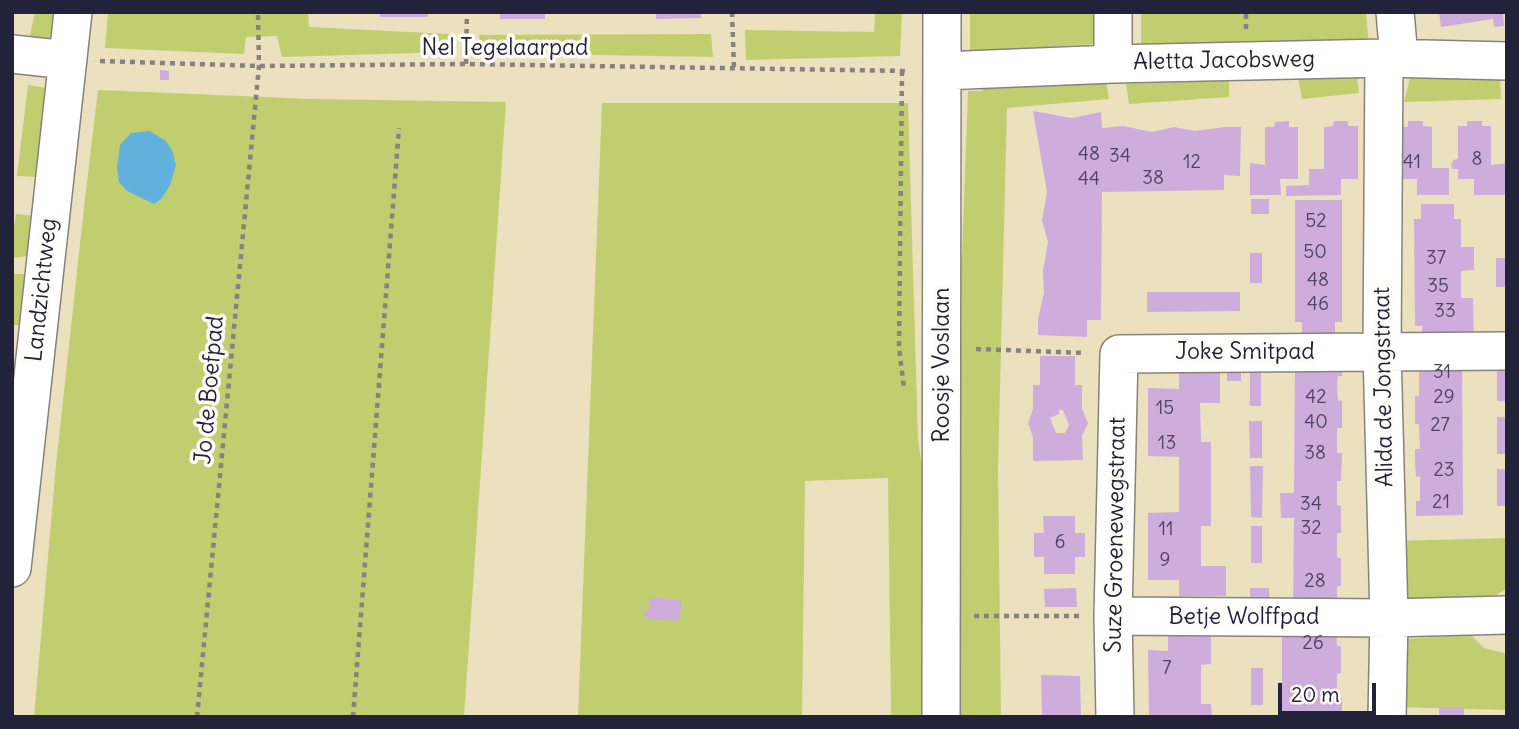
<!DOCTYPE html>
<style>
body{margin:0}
#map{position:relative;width:1519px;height:729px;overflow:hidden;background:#ece1bf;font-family:Delius,sans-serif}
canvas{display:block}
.frame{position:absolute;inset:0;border:14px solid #22223b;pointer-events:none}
.scale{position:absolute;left:1278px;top:683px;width:98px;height:32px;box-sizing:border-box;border:4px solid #22223b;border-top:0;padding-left:9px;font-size:21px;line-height:24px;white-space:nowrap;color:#22223b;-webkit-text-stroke:5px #fdfcf7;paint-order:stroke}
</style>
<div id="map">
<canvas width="1519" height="729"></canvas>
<div class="frame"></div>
<div class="scale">20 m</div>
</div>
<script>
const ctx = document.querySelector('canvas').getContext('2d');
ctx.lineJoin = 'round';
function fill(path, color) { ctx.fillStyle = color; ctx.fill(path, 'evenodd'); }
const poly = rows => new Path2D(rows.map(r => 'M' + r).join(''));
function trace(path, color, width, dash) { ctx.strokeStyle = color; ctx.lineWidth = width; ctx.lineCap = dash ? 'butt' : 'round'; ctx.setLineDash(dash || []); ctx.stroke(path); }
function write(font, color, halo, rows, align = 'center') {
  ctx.font = font + ' Delius,sans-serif'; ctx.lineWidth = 7; ctx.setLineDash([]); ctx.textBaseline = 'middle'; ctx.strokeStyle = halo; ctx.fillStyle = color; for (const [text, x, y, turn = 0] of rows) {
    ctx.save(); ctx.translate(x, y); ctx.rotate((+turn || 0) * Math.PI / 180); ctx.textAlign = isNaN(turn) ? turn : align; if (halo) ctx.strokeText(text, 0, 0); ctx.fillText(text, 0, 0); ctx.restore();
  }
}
fill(poly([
 [35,12,60,12,58,42,29,39],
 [108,12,308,12,309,27,449,34,452,52,282,57,277,36,246,37,244,54,105,48],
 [875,12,902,12,900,56,746,60,745,30,874,32],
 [970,12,1107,12,1107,43,970,52],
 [1141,12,1366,12,1369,46,1141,45],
 [711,34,713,57,481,53,479,35],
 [1298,77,1357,77,1359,93,1302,99],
 [1500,77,1501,99,1404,102,1410,78],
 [986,79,1106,80,1109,99,1007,108,998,468,1001,717,956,717,954,472,968,91,982,91],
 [1229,81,1229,97,1129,104,1126,84],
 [28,85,46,88,37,177,17,176],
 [98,90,312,99,506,102,464,717,34,717,56,465,83,216],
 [151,132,166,141,172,150,138,195,127,191],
 [602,103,908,103,918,439,923,474,924,717,891,717,888,478,805,481,802,717,578,717],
 [16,214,35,216,30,256,12,258,12,240],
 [12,274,24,274,22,325,12,325],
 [1507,538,1507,588,1486,602,1394,608,1393,541],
 [1470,634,1484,648,1507,654,1507,710,1394,707,1394,640]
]), '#c1ce70');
fill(poly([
 [150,131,166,141,172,150,176,165,170,185,162,198,154,204,127,191,119,182,117,168,120,145,131,133]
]), '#62b0dc');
fill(poly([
 [380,12,428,12,428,17,380,17],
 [500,12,545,12,545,19,500,19],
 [656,12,701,12,701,18,656,19],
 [1439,12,1503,12,1504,26,1494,27,1493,19,1441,27],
 [160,70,169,71,169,80,160,80],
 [1033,111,1072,118,1101,112,1102,128,1123,126,1152,132,1174,127,1195,131,1225,127,1241,127,1240,176,1224,175,1224,190,1102,192,1101,320,1087,320,1087,337,1038,335,1038,319,1044,293,1043,271,1048,242,1042,220,1047,192],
 [1289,121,1289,127,1298,127,1298,179,1280,179,1281,195,1250,195,1250,163,1265,165,1265,127,1274,127,1275,122],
 [1334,121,1348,121,1348,126,1358,126,1358,179,1341,179,1341,195,1286,196,1286,186,1309,185,1309,169,1324,169,1324,127,1333,126],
 [1408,121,1423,121,1423,126,1432,127,1432,168,1449,168,1449,195,1417,195,1417,179,1399,179,1399,126,1408,127],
 [1467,121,1482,121,1482,126,1491,126,1491,165,1507,163,1507,195,1474,195,1474,179,1458,179,1458,169,1452,169,1451,163,1453,163,1453,160,1458,159,1458,126,1467,126],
 [1251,199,1269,199,1269,214,1251,214],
 [1295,200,1342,200,1342,322,1335,322,1335,337,1302,337,1302,322,1295,322],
 [1421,204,1454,204,1454,219,1461,219,1461,247,1474,247,1474,270,1461,271,1461,298,1473,298,1474,341,1422,341,1422,326,1415,326,1414,219,1421,219],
 [1250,253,1262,253,1262,283,1250,283],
 [1496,258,1507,258,1507,287,1496,287],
 [1147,292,1240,292,1240,311,1147,312],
 [1040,356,1075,356,1075,385,1082,385,1082,409,1088,423,1082,436,1083,460,1033,461,1033,437,1028,423,1033,409,1033,385,1040,385],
 [1059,410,1063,410,1069,425,1065,433,1056,433,1050,418,1059,414],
 [1462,356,1463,515,1416,516,1416,501,1420,501,1420,476,1416,477,1415,462,1415,449,1420,449,1419,424,1415,424,1415,396,1419,396,1419,371,1415,372,1415,357],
 [1295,361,1342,361,1342,376,1338,376,1337,387,1338,401,1342,400,1342,428,1337,428,1337,453,1342,453,1341,481,1337,481,1337,505,1341,506,1341,533,1337,533,1337,558,1341,558,1341,586,1337,586,1337,609,1293,609,1294,518,1281,518,1280,493,1294,493],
 [1220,362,1220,403,1200,403,1201,442,1211,442,1211,526,1201,526,1201,566,1226,566,1226,596,1179,596,1179,580,1148,580,1148,513,1179,512,1179,457,1148,456,1148,388,1179,389,1179,363],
 [1227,364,1241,364,1241,381,1227,381],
 [1507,364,1507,401,1497,401,1497,365],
 [1250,369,1261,369,1261,406,1250,406],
 [1497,417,1507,417,1507,454,1497,454],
 [1249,421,1262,421,1262,458,1250,458],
 [1250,466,1263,466,1262,518,1251,517],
 [1497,469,1507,469,1507,506,1497,506],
 [1043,516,1075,516,1075,533,1085,533,1085,557,1075,557,1075,574,1044,574,1044,557,1034,557,1034,533,1044,533],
 [1251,526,1262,526,1262,563,1251,563],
 [1076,588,1077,607,1045,607,1044,589],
 [1250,588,1269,588,1270,608,1250,604],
 [650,597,682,600,679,621,643,618,643,612,648,613],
 [1211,623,1211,664,1201,665,1201,704,1211,704,1212,717,1149,717,1148,650,1168,651,1168,634],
 [1336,623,1337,646,1341,646,1341,673,1337,674,1337,699,1342,698,1342,717,1294,717,1294,712,1282,712,1282,624],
 [1251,668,1263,668,1263,705,1251,705],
 [1041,675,1080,676,1081,717,1042,717],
 [1439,707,1464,707,1464,717,1439,717]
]), '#ceacdb');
const minor = poly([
 [1113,12,1113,64],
 [1395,12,1399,58],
 [12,54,68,60],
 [1384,58,1382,351,1389,618,1387,717],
 [942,71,1113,64,1384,58,1507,61],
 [12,568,73,12],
 [1113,616,1389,618,1507,615],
 [941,717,942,12],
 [1115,717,1113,616,1119,354,1507,351]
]);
trace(minor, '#87827d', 40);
trace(poly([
 [732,12,734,68],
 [1246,29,1246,12],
 [100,61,259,66,466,64,907,71],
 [466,64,467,12],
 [902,71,899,348,904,388],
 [976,349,1086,353],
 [974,616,1080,616],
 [197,717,259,66,258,12],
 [353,717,399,128]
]), '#87827d', 4.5, [5, 5]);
trace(minor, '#fff', 37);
write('19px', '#4d4463', null, [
 ["48",1089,155],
 ["34",1120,157],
 ["8",1477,160],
 ["12",1192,163],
 ["41",1412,163],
 ["38",1153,179],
 ["44",1089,180],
 ["52",1316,222],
 ["50",1315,253],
 ["37",1436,259],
 ["48",1318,281],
 ["35",1438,287],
 ["46",1318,305],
 ["33",1445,312],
 ["31",1442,373],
 ["42",1316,398],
 ["29",1444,398],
 ["15",1165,409],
 ["40",1316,423],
 ["27",1440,426],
 ["13",1167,444],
 ["38",1315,454],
 ["23",1444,471],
 ["21",1441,503],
 ["34",1311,505],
 ["32",1311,529],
 ["11",1166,530],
 ["6",1060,543],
 ["9",1165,561],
 ["28",1315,582],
 ["26",1313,644],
 ["7",1167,669]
]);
write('23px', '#22223b', '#fdfcf7', [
 ["Nel Tegelaarpad",505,48],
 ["Aletta Jacobsweg",1224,61,-1],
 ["Landzichtweg",42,290,-84],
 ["Joke Smitpad",1245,352],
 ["Roosje Voslaan",942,365,-90],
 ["Alida de Jongstraat",1384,387,-91],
 ["Jo de Boefpad",210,390,-85],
 ["Suze Groenewegstraat",1116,535,-89],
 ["Betje Wolffpad",1244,617]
]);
</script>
